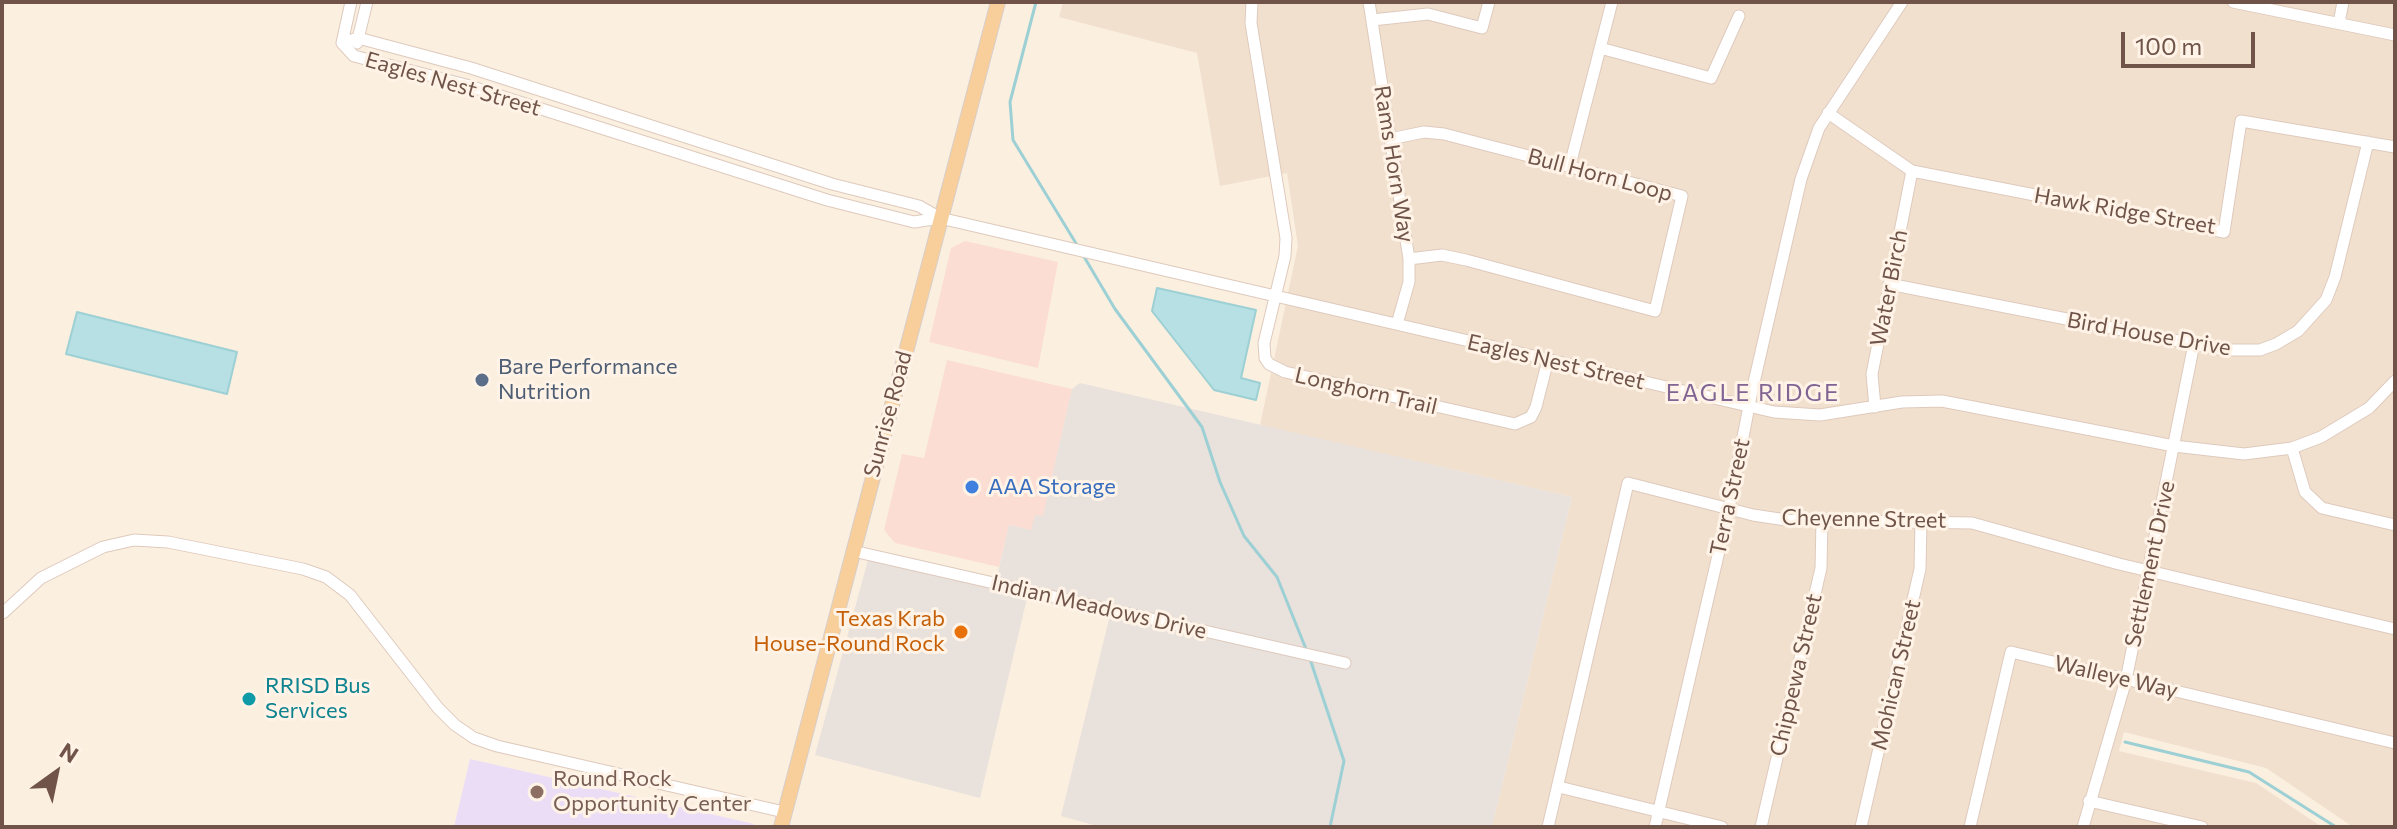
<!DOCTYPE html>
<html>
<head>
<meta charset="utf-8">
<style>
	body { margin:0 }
	#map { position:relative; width:2397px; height:829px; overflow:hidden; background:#fbefe0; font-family:Commissioner,sans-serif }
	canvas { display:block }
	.frame { position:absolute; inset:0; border:4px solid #705449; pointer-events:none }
	.north { position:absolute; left:16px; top:733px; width:80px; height:80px; -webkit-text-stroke:6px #fef3e6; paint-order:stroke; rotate:33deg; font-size:22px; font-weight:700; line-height:32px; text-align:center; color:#705449 }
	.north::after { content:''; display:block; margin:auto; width:28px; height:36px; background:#705449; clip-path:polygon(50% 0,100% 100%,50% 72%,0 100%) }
	.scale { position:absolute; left:2121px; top:32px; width:134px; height:36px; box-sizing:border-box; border:4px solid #705449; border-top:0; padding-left:10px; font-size:24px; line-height:28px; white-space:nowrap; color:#705449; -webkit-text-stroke:6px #fef3e6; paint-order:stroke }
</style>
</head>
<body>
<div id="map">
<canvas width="2397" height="829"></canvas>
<div class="frame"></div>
<div class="north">N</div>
<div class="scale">100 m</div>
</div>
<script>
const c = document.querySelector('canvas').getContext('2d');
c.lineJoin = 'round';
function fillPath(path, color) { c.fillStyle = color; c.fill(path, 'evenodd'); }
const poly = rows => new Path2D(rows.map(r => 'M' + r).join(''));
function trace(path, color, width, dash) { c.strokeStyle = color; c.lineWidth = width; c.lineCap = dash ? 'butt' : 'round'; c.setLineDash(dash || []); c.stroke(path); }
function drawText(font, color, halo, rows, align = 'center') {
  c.font = font + ' Commissioner,sans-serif'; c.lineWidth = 6; c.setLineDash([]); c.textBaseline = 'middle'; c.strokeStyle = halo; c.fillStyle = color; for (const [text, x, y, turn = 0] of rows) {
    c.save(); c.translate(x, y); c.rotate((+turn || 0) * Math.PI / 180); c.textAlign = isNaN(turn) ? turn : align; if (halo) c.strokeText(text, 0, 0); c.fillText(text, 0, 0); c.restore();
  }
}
const residential = poly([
	[1063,2,2395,2,2395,827,2353,827,2266,768,2124,732,2119,751,2256,783,2322,827,1492,827,1572,497,1260,425,1298,246,1287,173,1220,186,1197,53,1059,17]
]);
const commercial = poly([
	[965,241,1058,262,1038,368,929,342,951,248],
	[947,360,1072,389,1043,517,1031,530,1009,525,999,567,895,543,884,530,902,454,924,458]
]);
const industrial = poly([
	[1080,383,1572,497,1492,827,1101,827,1061,816,1109,619,1027,598,980,798,815,755,868,560,994,589,1009,525,1031,530,1035,515,1043,516,1072,389]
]);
const education = poly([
	[470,759,754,824,753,827,454,827]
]);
const water = poly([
	[1157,288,1256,310,1241,378,1260,383,1256,400,1214,390,1152,311,1157,288],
	[77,312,237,352,227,394,66,354,77,312]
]);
const stream = poly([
	[1036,2,1010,102,1013,140,1077,245],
	[1083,255,1115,309,1202,427,1220,482,1244,536,1277,577,1306,649],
	[1310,659,1344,761,1330,827],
	[2125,742,2249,772,2336,827]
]);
const minor = poly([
	[1252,2,1251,23,1286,238,1285,256,1264,343,1265,358,1269,364,1285,372,1515,424,1531,417,1536,407,1548,360],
	[1369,2,1409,259,1409,282,1397,324],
	[2233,2,2395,35],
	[1372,20,1428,14,1482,28,1489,2],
	[2339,23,2343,2],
	[342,43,358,38,471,68,832,184,919,206,940,218,1774,412,1820,415,1902,402,1942,401,2174,446,2244,454,2292,448,2321,437,2369,408,2395,381],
	[342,43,354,56,466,85,827,200,914,222,940,218],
	[342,43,351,2],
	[357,43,367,2],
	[1600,48,1711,78,1739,16],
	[1828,113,1912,171,2224,232,2241,121,2395,147],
	[1390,139,1424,132,1444,134,1682,196,1655,311,1466,260,1442,255,1409,259],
	[1570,165,1612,2],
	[1889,284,2224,350,2260,350,2276,344,2298,331,2326,300,2335,277,2368,142],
	[1875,407,1872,374,1912,171],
	[2292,448,2305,492,2322,508,2395,525],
	[853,551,1345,663],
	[3,613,41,578,103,547,134,540,168,542,303,569,326,577,350,595,438,708,455,725,474,738,497,746,784,812],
	[1559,787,1722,827],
	[2089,801,2202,827],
	[1548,827,1628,483,1753,515,1786,520,1972,523,2119,564,2395,629],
	[1655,827,1729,508,1752,391,1801,179,1819,128,1902,2],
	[1761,827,1821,568,1822,521],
	[1861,827,1920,569,1921,522],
	[1970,827,2011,652,2395,743],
	[2083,827,2126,680,2194,344]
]);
const major = poly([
	[781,827,998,2]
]);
const markers = [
	[482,380,8,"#5c6f8a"],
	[972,487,8,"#3f7fe0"],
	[961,632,8,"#e8710a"],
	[249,699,8,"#0f9aa8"],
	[537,792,8,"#8d6e63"]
];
const streetNames = [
	["Eagles Nest Street",453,84,16],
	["Rams Horn Way",1394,164,81],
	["Bull Horn Loop",1600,175,15],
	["Hawk Ridge Street",2125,211,10],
	["Water Birch",1889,288,-79],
	["Bird House Drive",2149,334,10],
	["Eagles Nest Street",1556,362,13],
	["Longhorn Trail",1366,391,13],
	["Sunrise Road",888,414,-75],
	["Terra Street",1730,497,-78],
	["Cheyenne Street",1864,519,1],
	["Settlement Drive",2150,564,-78],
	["Indian Meadows Drive",1099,607,13],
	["Chippewa Street",1796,675,-77],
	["Mohican Street",1896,675,-77],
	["Walleye Way",2116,677,13]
];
const serviceNames = [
	["Bare Performance",498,367],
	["Nutrition",498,392]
];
const shopNames = [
	["AAA Storage",988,487]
];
const foodNames = [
	["Texas Krab",945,619],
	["House-Round Rock",945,644]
];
const cultureNames = [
	["RRISD Bus",265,686],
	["Services",265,711]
];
const educationNames = [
	["Round Rock",553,779],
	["Opportunity Center",553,804]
];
const neighbourhoodNames = [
	["EAGLE RIDGE",1753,393]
];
fillPath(residential, '#f2e0cf');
fillPath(commercial, '#fbddd4');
fillPath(industrial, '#e9e1dc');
fillPath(education, '#ecddf7');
fillPath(water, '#b6e0e3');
trace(water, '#9dd0d4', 2);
trace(stream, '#9dd0d4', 3);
trace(minor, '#decabd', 13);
trace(major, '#d7cfcc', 16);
trace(minor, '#fff', 11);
trace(major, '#f8ce9a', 14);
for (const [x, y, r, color] of markers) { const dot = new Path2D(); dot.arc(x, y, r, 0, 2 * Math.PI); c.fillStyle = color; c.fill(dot); trace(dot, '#fef3e6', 3); }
drawText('22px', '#705449', '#fef3e6', streetNames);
drawText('22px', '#4e5e75', '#fef3e6', serviceNames, 'left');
drawText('22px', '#366cbe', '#fef3e6', shopNames, 'left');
drawText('22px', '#c56008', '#fef3e6', foodNames, 'right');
drawText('22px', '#0d838f', '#fef3e6', cultureNames, 'left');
drawText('22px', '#785e54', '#fef3e6', educationNames, 'left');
c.letterSpacing = '2px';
drawText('24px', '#806494', '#fef3e6', neighbourhoodNames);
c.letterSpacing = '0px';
</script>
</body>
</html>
